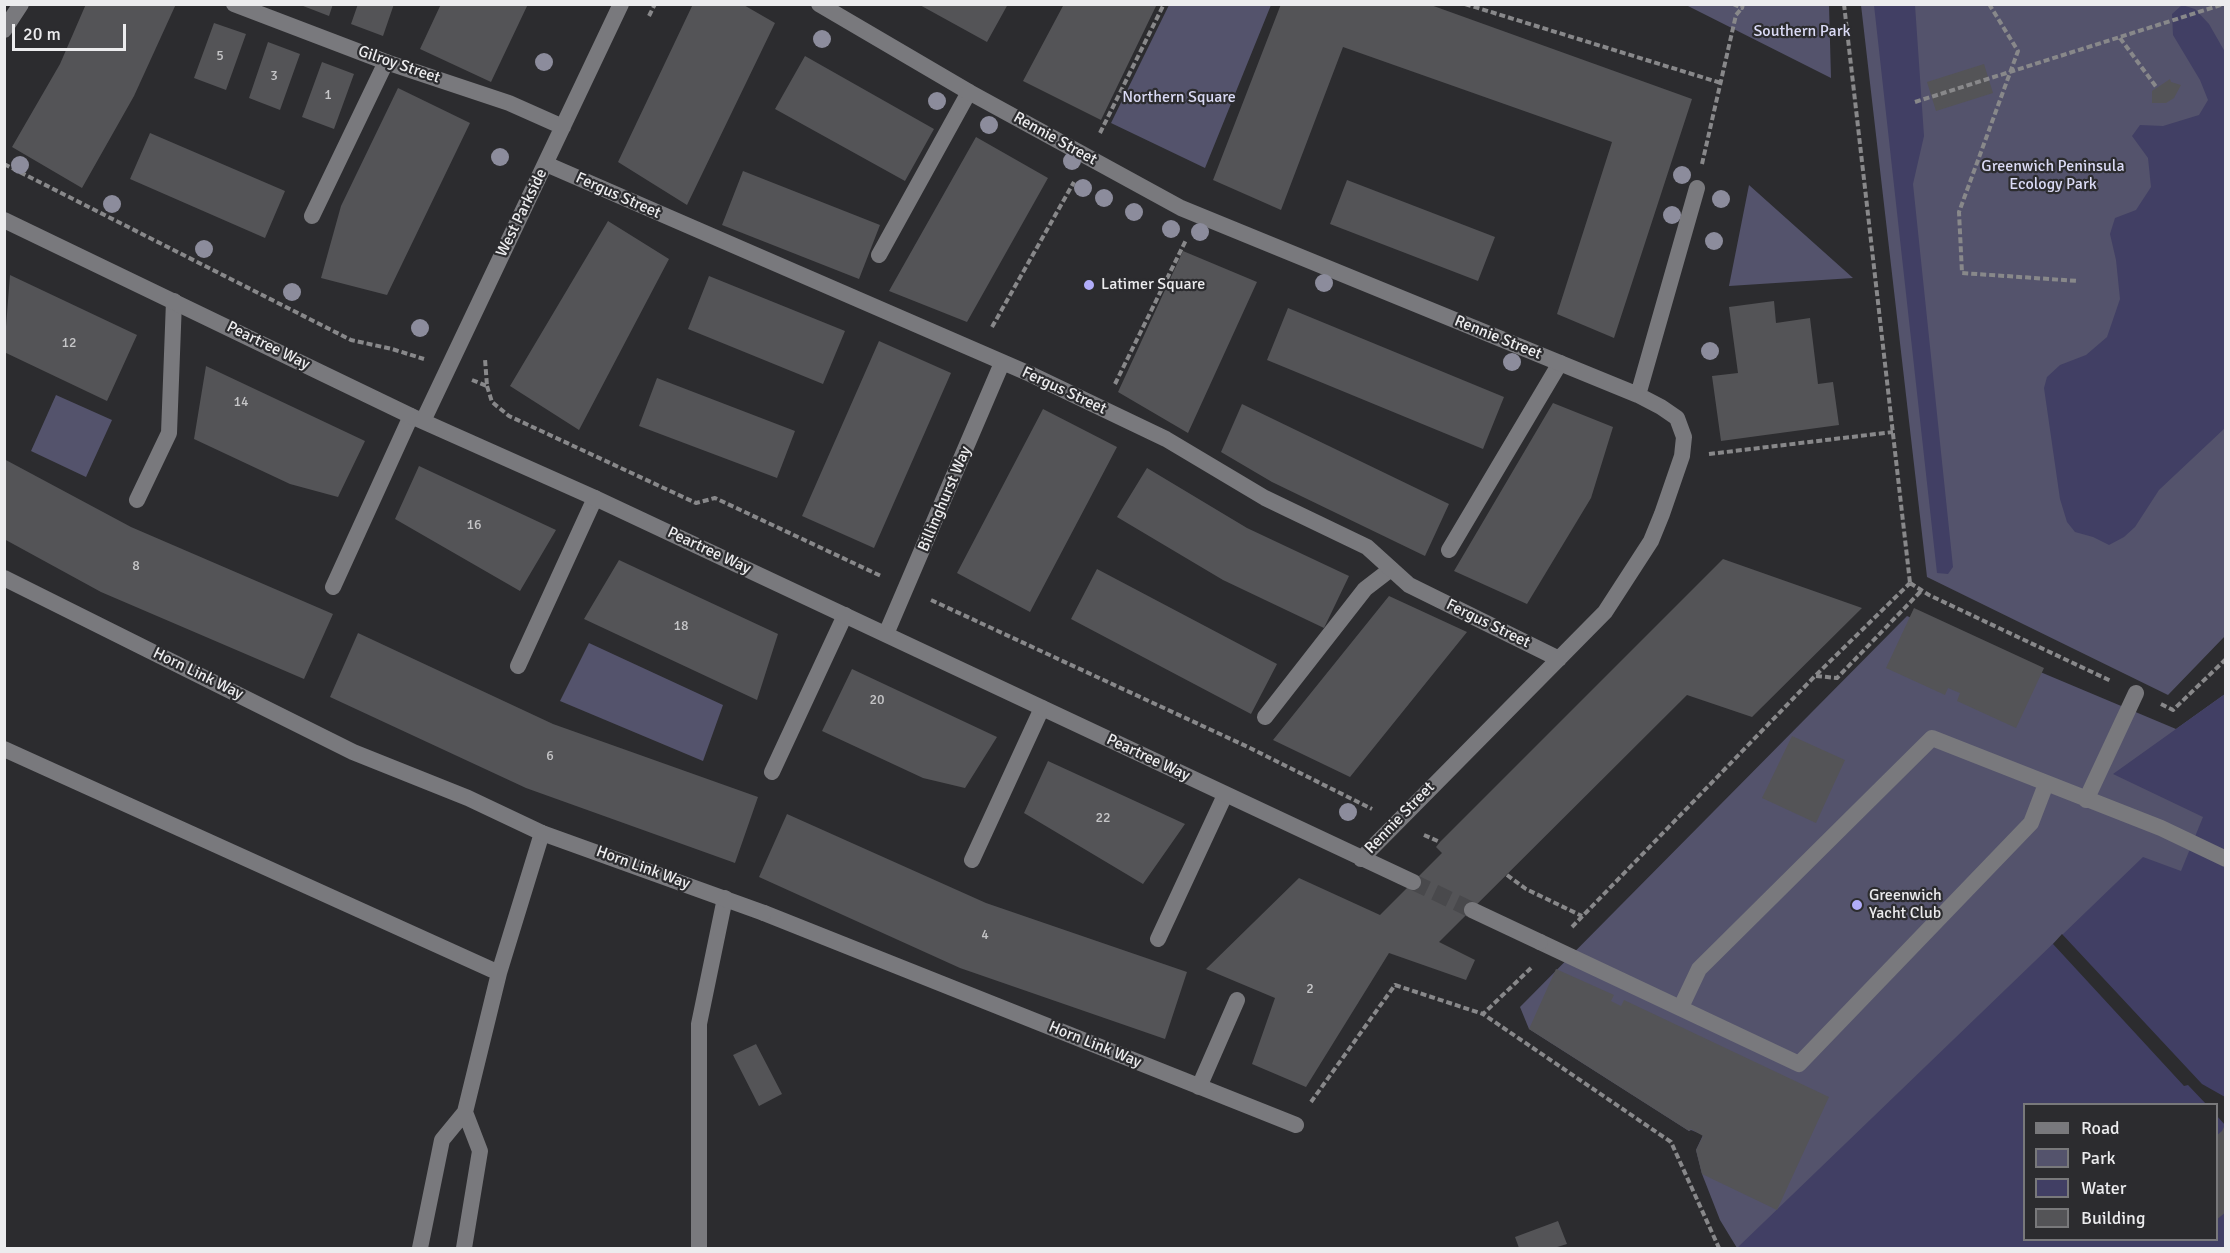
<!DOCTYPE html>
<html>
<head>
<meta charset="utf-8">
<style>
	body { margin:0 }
	#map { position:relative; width:2230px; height:1253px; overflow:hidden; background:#2c2c2f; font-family:Signika,sans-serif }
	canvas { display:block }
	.frame { position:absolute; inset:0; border:6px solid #ececee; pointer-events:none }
	.legend { position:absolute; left:2023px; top:1103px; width:195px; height:138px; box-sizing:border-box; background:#2c2c2f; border:2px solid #79797b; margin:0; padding:8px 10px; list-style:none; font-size:18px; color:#ececee }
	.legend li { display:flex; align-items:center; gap:12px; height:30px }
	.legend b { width:30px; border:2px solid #79797b }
	.scale { position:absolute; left:12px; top:24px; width:114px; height:27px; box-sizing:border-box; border:3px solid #ececee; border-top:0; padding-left:8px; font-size:18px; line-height:21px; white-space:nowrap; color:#ececee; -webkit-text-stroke:4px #2c2c2f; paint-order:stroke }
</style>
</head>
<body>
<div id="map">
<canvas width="2230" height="1253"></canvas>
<div class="frame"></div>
<ul class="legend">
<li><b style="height:8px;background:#79797d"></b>Road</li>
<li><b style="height:16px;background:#54536c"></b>Park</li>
<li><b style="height:16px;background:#413f64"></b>Water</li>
<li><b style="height:16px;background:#545457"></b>Building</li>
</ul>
<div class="scale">20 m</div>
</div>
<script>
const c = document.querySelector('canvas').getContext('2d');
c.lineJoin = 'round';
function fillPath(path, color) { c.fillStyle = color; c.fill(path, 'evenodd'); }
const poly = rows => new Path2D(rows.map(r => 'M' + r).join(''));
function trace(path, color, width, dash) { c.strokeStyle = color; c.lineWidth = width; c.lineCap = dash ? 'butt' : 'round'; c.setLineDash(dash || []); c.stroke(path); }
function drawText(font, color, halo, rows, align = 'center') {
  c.font = font + ' Signika,sans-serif'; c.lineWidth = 4.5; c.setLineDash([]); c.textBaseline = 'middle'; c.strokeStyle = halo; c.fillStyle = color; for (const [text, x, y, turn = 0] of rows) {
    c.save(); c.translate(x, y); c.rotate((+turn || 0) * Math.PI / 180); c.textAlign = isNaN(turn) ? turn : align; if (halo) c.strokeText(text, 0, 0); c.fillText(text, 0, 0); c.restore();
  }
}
const green = poly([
	[1169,5,1271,5,1205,168,1111,123],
	[1681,5,1829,5,1831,78,1688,6],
	[1861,5,2225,5,2225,636,2168,695,1927,577],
	[1749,185,1853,278,1729,286],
	[56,395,112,420,86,477,31,451],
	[1907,616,2176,729,2225,694,2225,1248,1737,1248,1720,1220,1702,1174,1696,1150,1703,1135,1691,1130,1689,1131,1529,1029,1520,1007],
	[2024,1104,2216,1104,2216,1240,2024,1240],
	[589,643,723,705,703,761,560,701]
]);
const water = poly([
	[1874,5,1915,5,1924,136,1913,184,1953,567,1948,574,1937,573],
	[2182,5,2195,9,2209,24,2225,52,2225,428,2159,490,2135,527,2124,537,2109,545,2093,537,2075,532,2067,522,2060,499,2044,388,2047,377,2060,365,2086,355,2107,337,2120,299,2116,260,2110,234,2115,218,2136,210,2151,187,2148,158,2132,136,2140,125,2163,126,2199,115,2208,100,2200,80,2173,35,2172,14],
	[2225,694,2225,1248,1737,1248,2143,857,2181,871,2203,817,2113,774],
	[2024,1104,2216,1104,2216,1240,2024,1240]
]);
const pier = poly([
	[2062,934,2202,1084,2225,1097,2225,1125,2217,1116,2216,1104,2206,1104,2188,1085,2184,1086,2053,944]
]);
const building = poly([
	[86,4,176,4,134,96,82,188,12,147,60,64],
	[298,4,333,4,329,16],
	[358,4,394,4,383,36,351,24],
	[441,4,528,4,491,82,420,49],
	[693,4,742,4,775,23,687,205,618,162],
	[918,4,1008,4,987,42],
	[1064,4,1157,4,1101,120,1023,81],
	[1281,4,1428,4,1692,99,1614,338,1557,314,1612,142,1343,47,1281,210,1213,180],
	[214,23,246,34,226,90,194,78],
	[268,42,300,54,280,110,249,98],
	[805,56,934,129,905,181,775,109],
	[322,62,354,74,334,129,302,117],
	[1984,64,1993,93,1936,111,1927,82],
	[2170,79,2171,82,2181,85,2174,98,2166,103,2152,103,2152,91],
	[398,88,470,123,387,295,321,278,341,206],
	[150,133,285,191,265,238,130,179],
	[976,137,1048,178,967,322,889,291],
	[743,171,880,225,859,279,722,225],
	[1347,180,1495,237,1478,281,1330,224],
	[608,221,669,259,579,430,510,386],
	[1183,251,1257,282,1188,433,1118,392],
	[10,275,137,335,107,401,4,352],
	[709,276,845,331,823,384,688,329],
	[1774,301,1776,323,1810,318,1818,384,1833,382,1839,425,1721,441,1712,376,1738,373,1729,307],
	[1288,308,1504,397,1483,449,1267,360],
	[879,341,951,373,874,548,802,516],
	[206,366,365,441,338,497,290,484,194,439],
	[657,378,795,431,777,478,639,426],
	[1553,403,1613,427,1591,498,1527,604,1454,571],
	[1242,404,1449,504,1425,556,1272,482,1221,452],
	[1043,409,1117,447,1030,612,957,573],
	[4,459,131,527,333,614,304,679,101,592,4,539],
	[419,466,556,530,520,591,395,519],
	[1147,468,1247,528,1349,576,1324,628,1223,580,1117,517],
	[1723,559,1862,608,1752,717,1687,695,1439,942,1475,960,1466,980,1389,953,1306,1087,1252,1064,1275,998,1206,969,1299,878,1380,915,1442,853,1436,847,1440,842],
	[619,560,778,634,757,700,584,619],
	[1097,569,1277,664,1251,714,1071,619],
	[1389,596,1467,632,1350,777,1273,740],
	[1914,608,2044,668,2016,728,1957,701,1960,693,1948,688,1945,695,1886,668],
	[358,633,553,724,758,797,735,863,526,788,330,697],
	[852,669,997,737,965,788,923,778,822,731],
	[1792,736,1845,760,1816,823,1762,798],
	[1048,761,1185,824,1143,884,1024,813],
	[787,814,986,903,1187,972,1165,1039,960,968,759,877],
	[1556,969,1614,995,1611,1001,1621,1006,1624,1000,1829,1097,1777,1210,1702,1174,1696,1150,1703,1136,1691,1129,1689,1131,1529,1029],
	[756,1044,782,1094,759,1106,733,1055],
	[2226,1123,2226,1212,2216,1220,2216,1136,2222,1131],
	[1558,1221,1567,1244,1554,1248,1519,1248,1515,1237]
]);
const minorTunnel = poly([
	[1413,882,1472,910]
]);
const path = poly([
	[1465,4,1721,83],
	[1733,4,1742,8,1743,4],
	[1844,4,1910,583],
	[1989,4,2018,51,1959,212,1962,273,2078,281],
	[649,16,655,4],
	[2120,38,2157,88],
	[1915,102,2224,4],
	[1100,133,1164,4],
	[4,164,351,340,392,349,424,359],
	[1702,164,1736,15,1742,8],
	[992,327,1074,182],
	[472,380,487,386,485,359],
	[1115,384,1186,240],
	[487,386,492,402,509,416,696,503,715,498,881,576],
	[1709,454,1893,432],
	[1910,583,1929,595,2111,681],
	[931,600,1248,747,1372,809],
	[1816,676,1837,678,1922,590],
	[2161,704,2173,710,2226,659],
	[1424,835,1440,842],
	[1507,875,1526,889,1582,916],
	[1572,927,1815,676,1910,583],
	[1531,968,1483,1014,1671,1142,1719,1248],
	[1311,1102,1395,985,1483,1014]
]);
const service = poly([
	[312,216,386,62],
	[879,255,969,92],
	[137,500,169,433,174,301],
	[1449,550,1560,363],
	[333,587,411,416],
	[518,666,595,498],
	[1265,717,1365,589,1391,569],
	[4,749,499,973,465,1112,480,1151,464,1248],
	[772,772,845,615],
	[2086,800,2136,693],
	[972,860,1042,708],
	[764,913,1296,1125],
	[1158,939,1225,795],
	[1540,942,1799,1064,2031,823,2046,784],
	[499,973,542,833],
	[1681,1007,1699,969,1932,738,2161,828,2226,859],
	[1199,1087,1237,1000],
	[420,1248,442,1140,465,1112],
	[699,1248,699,1024,725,898]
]);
const minor = poly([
	[234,4,386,62,509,103,563,127],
	[819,4,969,92,1181,208,1638,395,1661,407,1677,418,1684,437,1682,456,1662,514,1651,541,1605,612,1361,859],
	[4,30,21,4],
	[546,164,1030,374,1166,439,1265,498,1367,547,1409,585,1559,659],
	[4,220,411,416,595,498,1413,882],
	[1638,395,1697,188],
	[423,421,621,4],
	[4,578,353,752,468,798,542,833,764,913],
	[886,634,1002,363],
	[1472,910,1540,942]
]);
const trees = [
	[822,39],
	[544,62],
	[937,101],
	[989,125],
	[500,157],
	[1072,161],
	[20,165],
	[1682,175],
	[1083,188],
	[1104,198],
	[1721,199],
	[112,204],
	[1134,212],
	[1672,215],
	[1171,229],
	[1200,232],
	[1714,241],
	[204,249],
	[1324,283],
	[292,292],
	[420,328],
	[1710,351],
	[1512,362],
	[1348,812]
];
const markers = [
	[1089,285,6,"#b1adfa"],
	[1857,905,6,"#b1adfa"]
];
const numberNames = [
	["5",220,56],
	["3",274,76],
	["1",328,95],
	["12",69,343],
	["14",241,402],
	["16",474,525],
	["8",136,566],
	["18",681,626],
	["20",877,700],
	["6",550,756],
	["22",1103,818],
	["4",985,935],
	["2",1310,989]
];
const parkNames = [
	["Southern Park",1802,32],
	["Northern Square",1179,98],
	["Greenwich Peninsula",2053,167],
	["Ecology Park",2053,185]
];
const streetNames = [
	["Gilroy Street",399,65,19],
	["Rennie Street",1055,139,29],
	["Fergus Street",618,196,24],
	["West Parkside",522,213,-64],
	["Rennie Street",1498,338,22],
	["Peartree Way",268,346,26],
	["Fergus Street",1064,391,25],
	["Billinghurst Way",945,499,-67],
	["Peartree Way",709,551,25],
	["Fergus Street",1488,624,26],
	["Horn Link Way",198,674,26],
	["Peartree Way",1148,758,25],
	["Rennie Street",1400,818,-46],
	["Horn Link Way",643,868,20],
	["Horn Link Way",1095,1045,22]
];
const poiNames = [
	["Latimer Square",1101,285],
	["Greenwich",1869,896],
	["Yacht Club",1869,914]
];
fillPath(green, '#54536c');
fillPath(water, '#413f64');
fillPath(pier, '#2c2c2f');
fillPath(building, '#545457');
trace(minorTunnel, '#49494c', 16, [16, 8]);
trace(path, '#88888a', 4, [6, 3]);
trace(service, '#79797d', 16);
trace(minor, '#79797d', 16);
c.fillStyle = '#8c8c9c';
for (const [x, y] of trees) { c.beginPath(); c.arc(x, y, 9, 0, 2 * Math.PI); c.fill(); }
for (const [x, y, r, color] of markers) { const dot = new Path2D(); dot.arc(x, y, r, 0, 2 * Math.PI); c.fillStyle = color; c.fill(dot); trace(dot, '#2c2c2f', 2); }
drawText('14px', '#c6c6c8', null, numberNames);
drawText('16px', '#dbdbf6', '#2c2c2f', parkNames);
drawText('16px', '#ececee', '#2c2c2f', streetNames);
drawText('16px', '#ececee', '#2c2c2f', poiNames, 'left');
</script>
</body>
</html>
